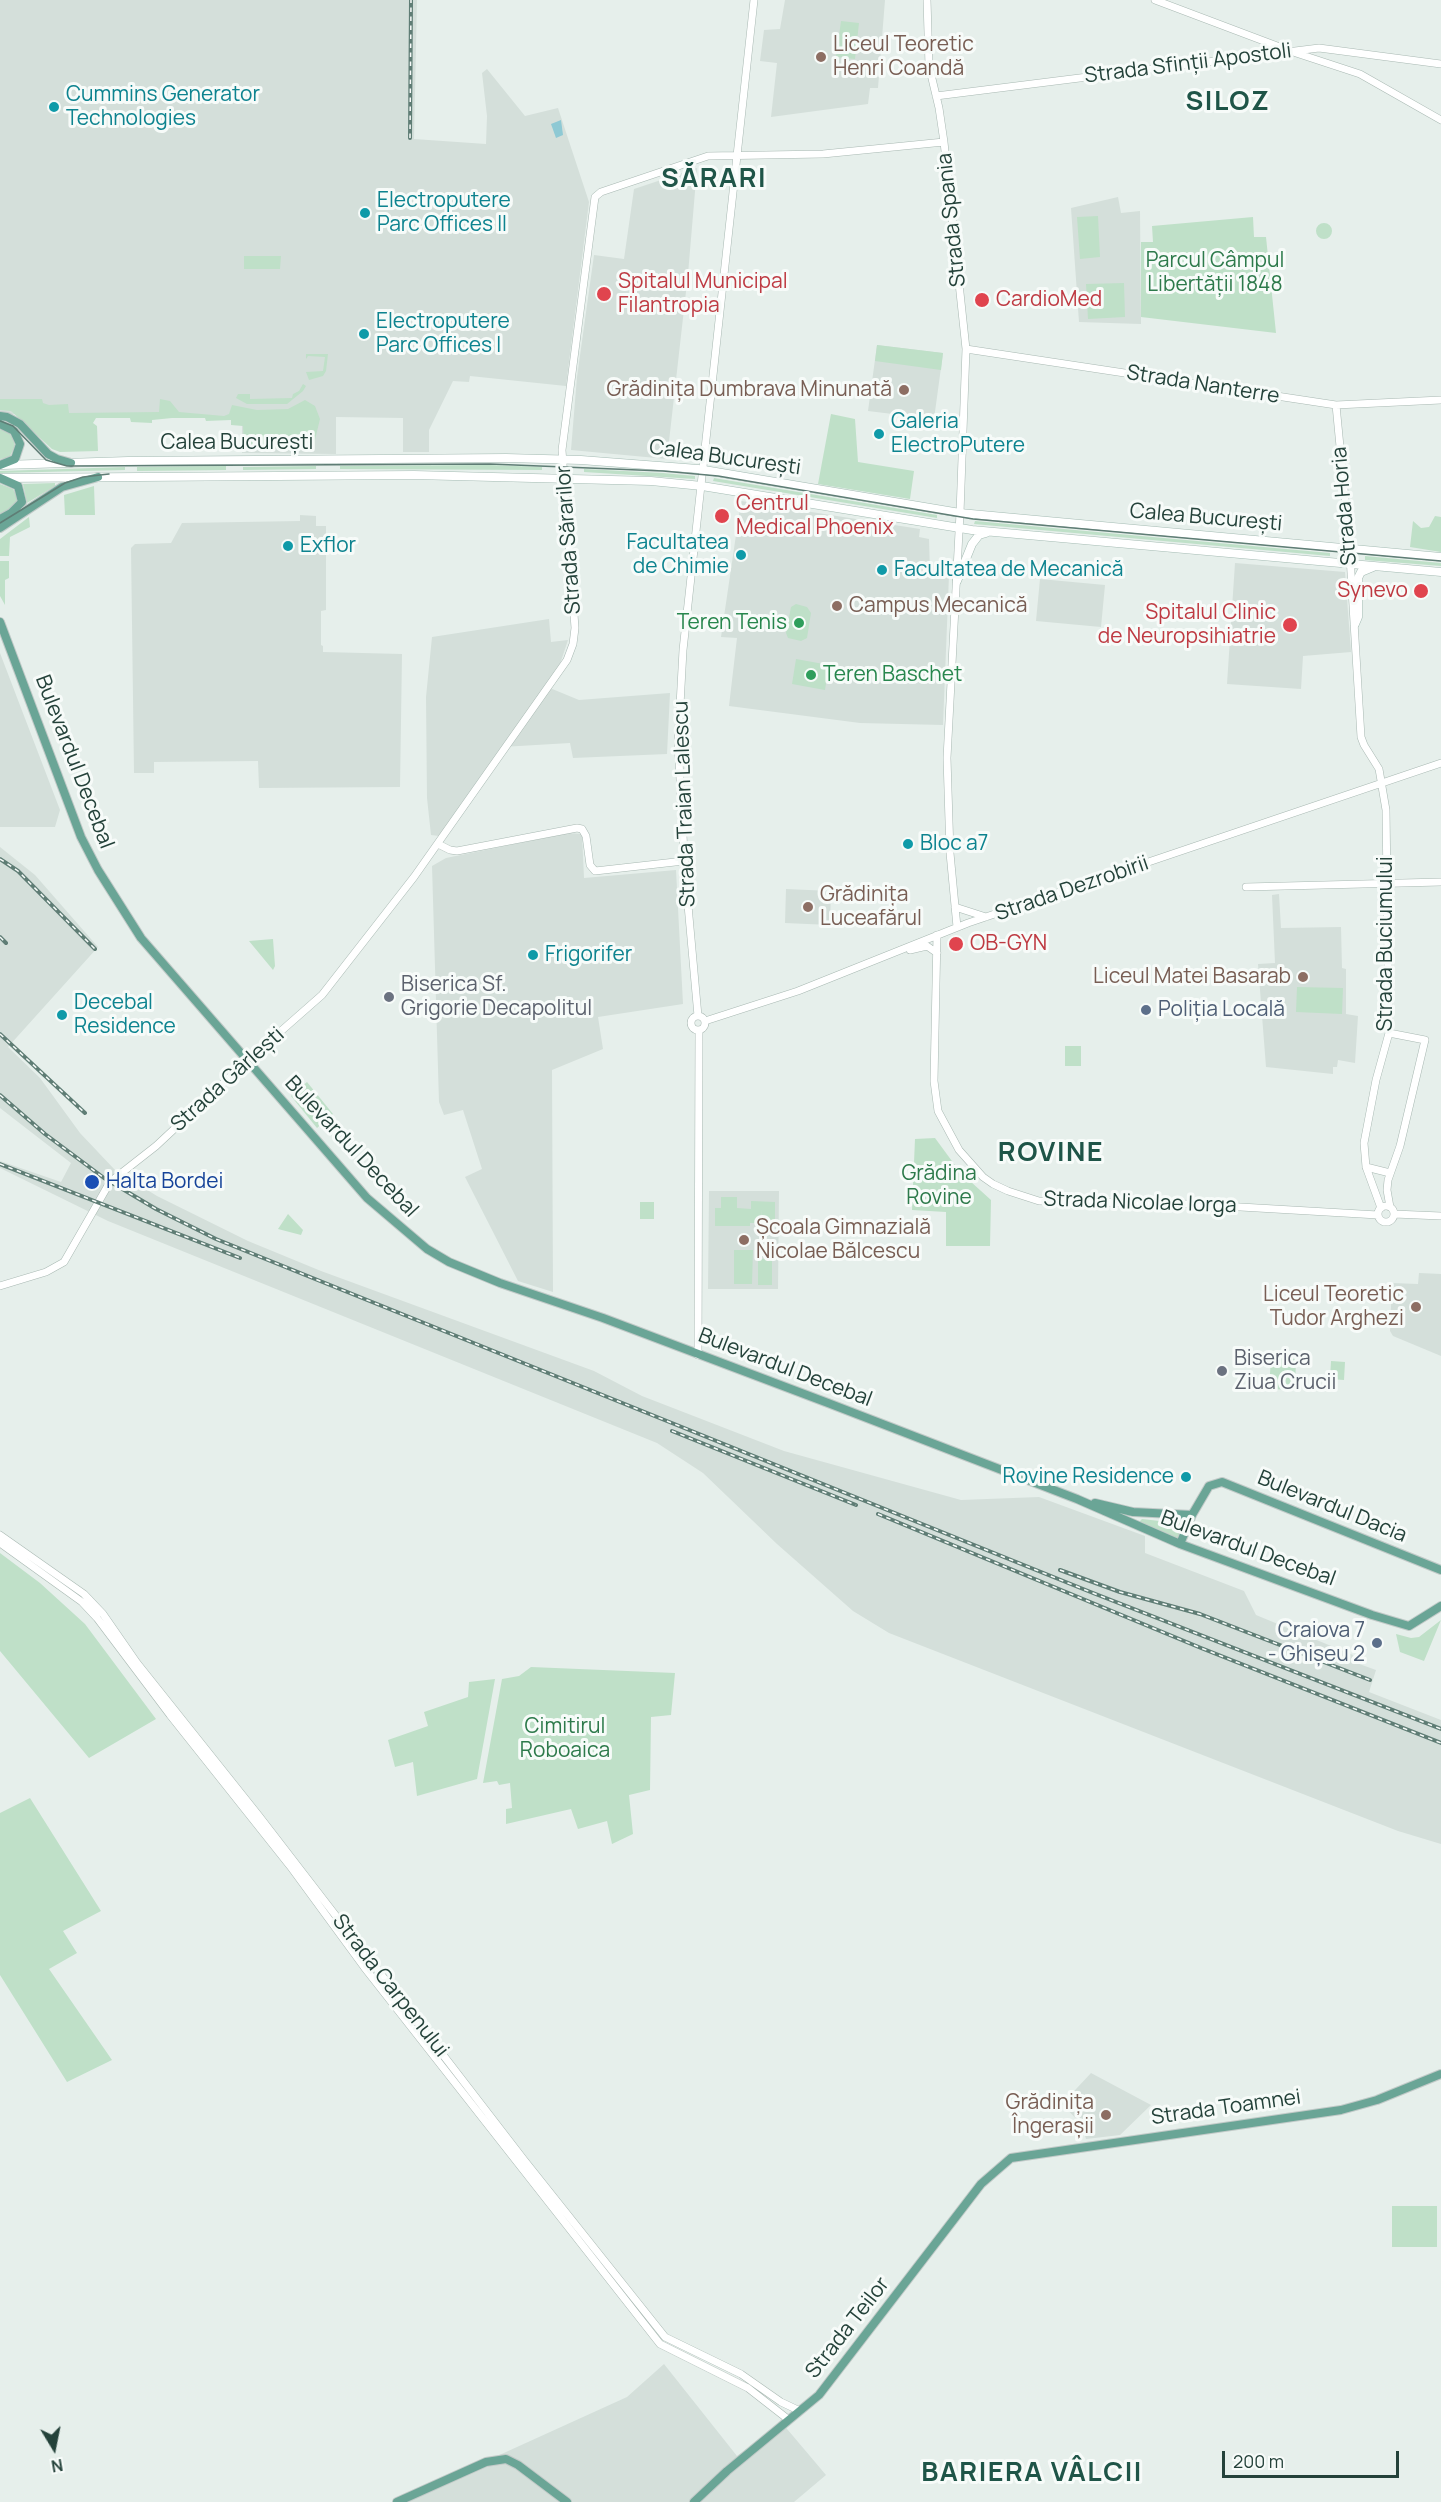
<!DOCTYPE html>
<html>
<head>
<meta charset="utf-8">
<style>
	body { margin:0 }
	#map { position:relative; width:1441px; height:2502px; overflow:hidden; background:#e6efeb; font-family:Manrope,sans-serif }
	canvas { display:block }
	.north { position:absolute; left:24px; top:2418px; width:60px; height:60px; -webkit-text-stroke:4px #f7fbf9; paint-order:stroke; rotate:170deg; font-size:16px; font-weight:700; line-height:24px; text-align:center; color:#24423a }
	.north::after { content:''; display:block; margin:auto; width:21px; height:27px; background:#24423a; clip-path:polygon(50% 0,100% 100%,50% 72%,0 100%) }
	.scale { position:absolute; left:1222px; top:2451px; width:177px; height:27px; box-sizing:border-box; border:3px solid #24423a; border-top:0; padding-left:8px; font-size:18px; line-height:21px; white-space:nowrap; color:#24423a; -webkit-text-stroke:4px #f7fbf9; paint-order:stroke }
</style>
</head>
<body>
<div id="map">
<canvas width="1441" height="2502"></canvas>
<div class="north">N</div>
<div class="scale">200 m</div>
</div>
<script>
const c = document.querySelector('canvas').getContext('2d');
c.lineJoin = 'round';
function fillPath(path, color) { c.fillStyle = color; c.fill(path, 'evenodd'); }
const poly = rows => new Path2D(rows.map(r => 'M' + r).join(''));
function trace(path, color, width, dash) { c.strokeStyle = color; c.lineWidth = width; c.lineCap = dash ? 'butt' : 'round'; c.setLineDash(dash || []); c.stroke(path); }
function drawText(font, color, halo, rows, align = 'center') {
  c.font = font + ' Manrope,sans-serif'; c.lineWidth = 6; c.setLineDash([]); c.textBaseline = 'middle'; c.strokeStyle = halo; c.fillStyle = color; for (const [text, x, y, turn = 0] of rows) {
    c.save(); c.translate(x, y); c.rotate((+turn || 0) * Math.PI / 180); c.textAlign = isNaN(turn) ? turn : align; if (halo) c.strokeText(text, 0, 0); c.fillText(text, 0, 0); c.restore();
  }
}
const built = poly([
	[0,0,417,0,414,139,486,144,487,116,482,73,487,69,525,116,558,108,589,202,566,386,470,376,469,382,453,381,429,430,429,452,403,452,403,418,336,417,336,454,242,453,242,417,0,414],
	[785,0,885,0,878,88,870,88,868,104,771,117,777,63,760,61,764,30,780,29],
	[697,168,688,274,667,459,571,450,577,377,594,255,624,259,634,189],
	[1118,197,1121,213,1140,211,1141,324,1079,322,1071,208],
	[877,345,943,353,934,419,868,411],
	[741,501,920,529,919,537,929,539,930,572,949,575,943,725,860,723,729,706,737,638,721,637],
	[300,515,316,516,316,526,326,526,326,610,321,611,321,645,323,646,323,652,402,654,400,787,259,788,258,761,154,762,154,773,134,773,131,548,135,544,171,543,182,523,300,521],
	[1235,563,1345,572,1351,652,1303,656,1301,689,1227,684],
	[1040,579,1105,585,1101,627,1036,621],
	[549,619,551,642,568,640,560,664,545,686,579,700,670,693,667,754,573,758,570,743,502,747,439,836,431,835,427,798,426,697,432,637],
	[0,653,60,810,55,827,0,827],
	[569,833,582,834,584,878,676,870,683,1004,598,1017,603,1049,552,1070,553,1292,518,1281,465,1177,482,1169,463,1110,444,1115,439,1102,432,866,446,858],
	[0,847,35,875,98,947,8,1047,40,1078,80,1133,115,1170,157,1196,248,1241,321,1271,594,1371,642,1396,784,1451,961,1500,1039,1497,1145,1536,1145,1553,1244,1591,1256,1615,1353,1655,1351,1661,1376,1670,1369,1692,1441,1720,1441,1844,1398,1831,889,1633,853,1611,777,1544,703,1473,657,1443,108,1221,0,1168,0,1161,61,1182,71,1163,0,1108],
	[786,889,831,891,830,925,785,923],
	[1279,894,1281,928,1341,927,1342,968,1346,969,1346,1014,1358,1016,1355,1063,1338,1060,1337,1067,1333,1067,1333,1074,1266,1067,1258,964,1275,963,1272,895],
	[709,1191,779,1191,778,1289,708,1289],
	[1419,1273,1441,1274,1441,1356,1393,1336,1390,1331,1392,1283,1418,1284],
	[1091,2073,1151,2105,1120,2135,1086,2139,1082,2125,1062,2104],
	[664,2364,737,2456,782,2423,826,2475,794,2502,396,2502,627,2397]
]);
const green = poly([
	[841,21,859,23,855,59,836,57],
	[1098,216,1100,257,1080,259,1077,217],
	[1253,217,1254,237,1266,237,1276,333,1141,317,1141,242,1153,242,1152,226],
	'1316 231a8 8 0 1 1 16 0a8 8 0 1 1-16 0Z',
	[244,256,281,256,280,269,244,269],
	[1124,283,1125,317,1088,319,1086,284],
	[877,345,943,353,941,370,875,361],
	[306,354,328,354,326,371,323,376,309,380,306,372,323,371,325,357,308,356,306,359],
	[303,384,306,386,303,391,287,404,247,404,236,398,238,394,250,394,250,399,292,398,293,394,299,391],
	[0,399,42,399,43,403,49,405,68,404,69,413,159,412,160,399,170,401,179,412,224,416,229,414,232,405,257,410,288,409,305,400,315,406,320,419,313,448,244,449,243,426,231,425,231,420,206,421,205,418,172,418,152,420,152,423,131,422,130,418,96,418,93,423,97,426,98,451,60,452,52,449,11,411,0,410],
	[831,414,855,419,858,462,914,471,910,499,818,484],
	[0,429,8,432,13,438,15,446,9,458,0,459],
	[489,465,542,467,542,470,340,469,340,466],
	[226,466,226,470,137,471,137,467],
	[316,466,316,469,243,470,243,467],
	[125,467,125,470,0,473,0,471],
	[584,469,663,473,695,476,695,479,584,472],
	[714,478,937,515,937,518,713,481],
	[55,483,55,486,27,503,23,484],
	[0,484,13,489,18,498,17,504,0,516],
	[94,486,95,515,65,515,64,495],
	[1435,516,1441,517,1441,552,1410,547,1413,521,1421,528,1429,527],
	[29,517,30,527,10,537,9,556,0,556,0,539],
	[975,521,1330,553,1330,556,974,524],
	[1365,556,1441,563,1441,566,1365,560],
	[0,561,9,561,9,578,5,580,5,605,0,596],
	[796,604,807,607,811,613,807,638,801,641,788,638,786,633,791,607],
	[796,659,829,665,825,690,792,684],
	[273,939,275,966,273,970,249,941],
	[1297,987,1343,988,1342,1014,1296,1012],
	[1065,1046,1081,1046,1081,1066,1065,1066],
	[307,1082,333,1114,317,1128,291,1096],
	[935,1138,960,1172,991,1200,990,1246,946,1246,946,1212,912,1210,915,1139],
	[721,1197,737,1197,737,1208,751,1209,751,1201,775,1202,775,1227,762,1227,761,1209,761,1223,750,1223,750,1226,715,1226,715,1208,721,1208],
	[640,1202,654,1202,654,1219,640,1219],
	[288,1214,303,1230,301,1235,278,1229],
	[734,1250,753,1250,752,1284,734,1284],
	[758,1259,772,1259,772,1285,758,1285],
	[1271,1358,1296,1359,1295,1390,1269,1389],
	[1331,1361,1345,1362,1344,1380,1330,1379],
	[1142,1519,1186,1524,1179,1539,1139,1522],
	[0,1553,40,1583,85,1624,156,1719,89,1758,0,1651],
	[1441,1620,1424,1661,1400,1652,1396,1634,1411,1638,1419,1637],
	[531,1667,675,1673,671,1715,651,1717,650,1790,629,1795,633,1834,612,1844,607,1821,578,1829,571,1809,506,1824,506,1809,512,1808,510,1783,499,1785,497,1781,483,1783,502,1679,519,1676],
	[495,1679,477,1779,417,1796,413,1762,395,1767,388,1740,428,1726,424,1712,468,1697,469,1682],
	[30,1798,101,1911,63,1931,77,1953,49,1969,112,2060,67,2082,0,1975,0,1813],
	[1392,2206,1437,2206,1437,2247,1392,2247]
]);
const water = poly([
	[561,120,563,135,556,138,551,124]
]);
const tertiary = poly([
	[927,0,929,66,939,108,944,142,966,349,960,513,947,758,950,853,957,927],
	[1155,0,1293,52,1360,74,1441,120],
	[936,96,1319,48,1441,64],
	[966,349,1336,405,1441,400],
	[1336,405,1349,540,1361,737,1364,745,1379,769,1386,810,1389,1033,1376,1080,1364,1143,1366,1167,1381,1208],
	[438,844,450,850,457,851,577,828,582,829,586,836,590,865,595,871,684,861],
	[1246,887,1441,882],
	[955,907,986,917],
	[937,935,934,1081,938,1111,959,1150,983,1177,993,1184,1008,1191,1039,1201,1189,1204,1378,1215],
	[910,950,927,946,937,953],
	'691 1023a7 7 0 1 1 14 0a7 7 0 1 1-14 0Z',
	[698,1016,685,872,678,742,683,650,754,0],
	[705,1021,798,991,968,923,1441,763],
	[1389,1033,1425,1040,1400,1146,1388,1180,1387,1190,1390,1207],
	[1366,1167,1390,1173],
	'1378 1214a8 8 0 1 1 16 0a8 8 0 1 1-16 0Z',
	[1394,1214,1441,1216],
	[0,1286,46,1272,64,1262,110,1182,156,1146,247,1061,322,995,414,877,567,660,573,644,575,628,562,450,595,197,601,192,708,156,823,154,944,142],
	[698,1355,699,1030],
	[0,1535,84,1594,103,1614,137,1663,259,1816,524,2160,665,2337,741,2374,781,2402,800,2411],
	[0,1543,82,1602,97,1618,170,1715,290,1866,364,1967,660,2344,748,2388,789,2420]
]);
const secondary = poly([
	[3,465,128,461,506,458,581,460,698,469,960,513,1441,557],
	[2,478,414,475,651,481,702,486,972,530,1441,572],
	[957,581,972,544,979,535,986,533],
	[1355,624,1358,617,1358,578,1361,572,1373,567]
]);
const primary = poly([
	[0,416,7,417,20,424,48,454,57,459,71,463],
	[0,424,14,431,20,444,15,459,0,465],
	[0,478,18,486,22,502,11,513,0,519],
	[0,528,62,487,98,477],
	[0,622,81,837,98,870,141,938,367,1198,427,1249,449,1262,500,1283,603,1318,828,1403,1077,1499,1180,1544,1372,1615,1409,1626,1441,1606],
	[1095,1503,1133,1512,1192,1515],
	[1180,1544,1192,1515,1209,1486,1222,1482,1441,1570],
	[397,2502,486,2462,506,2459,518,2465,567,2502],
	[694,2502,727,2471,819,2395,981,2184,1011,2158,1341,2110,1377,2100,1441,2074]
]);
const tram = poly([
	[0,421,13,426,46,460,67,466,490,464,663,471,718,476,973,519,1441,561],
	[0,523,65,483,83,477,109,474]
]);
const rail = poly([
	[410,138,411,0],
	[0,859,18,871,95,949],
	[0,937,6,943],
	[0,1034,85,1113],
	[0,1095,45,1134,104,1178,156,1209,216,1239,1093,1593,1441,1729],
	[0,1164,240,1258],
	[672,1431,856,1505],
	[878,1514,1201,1648,1441,1743],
	[1060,1570,1120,1592,1200,1614,1370,1680]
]);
const markers = [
	[821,57,6,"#8d6e63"],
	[54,107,6,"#0f9aa8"],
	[365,213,6,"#0f9aa8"],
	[604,294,8,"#e0444e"],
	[982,300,8,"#e0444e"],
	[364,334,6,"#0f9aa8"],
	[904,390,6,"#8d6e63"],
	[879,434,6,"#0f9aa8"],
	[722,516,8,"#e0444e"],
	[288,546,6,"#0f9aa8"],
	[741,555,6,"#0f9aa8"],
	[882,570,6,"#0f9aa8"],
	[1421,591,8,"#e0444e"],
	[837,606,6,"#8d6e63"],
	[799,623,6,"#2e9e5b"],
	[1290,625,8,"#e0444e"],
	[811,675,6,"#2e9e5b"],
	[908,844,6,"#0f9aa8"],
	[808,907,6,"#8d6e63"],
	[956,944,8,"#e0444e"],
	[533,955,6,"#0f9aa8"],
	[1303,977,6,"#8d6e63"],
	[389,997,6,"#6b7280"],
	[1146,1010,6,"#5c6f8a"],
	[62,1015,6,"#0f9aa8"],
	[92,1182,8,"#1a4fb4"],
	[744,1240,6,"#8d6e63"],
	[1416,1307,6,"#8d6e63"],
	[1222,1371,6,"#6b7280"],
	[1186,1477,6,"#0f9aa8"],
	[1377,1643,6,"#5c6f8a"],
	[1106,2115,6,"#8d6e63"]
];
const educationNames = [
	["Liceul Teoretic",833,45],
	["Henri Coandă",833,69],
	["Grădinița Dumbrava Minunată",892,390,"right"],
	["Campus Mecanică",849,606],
	["Grădinița",820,895],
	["Luceafărul",820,919],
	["Liceul Matei Basarab",1291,977,"right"],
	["Școala Gimnazială",756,1228],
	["Nicolae Bălcescu",756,1252],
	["Liceul Teoretic",1404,1295,"right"],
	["Tudor Arghezi",1404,1319,"right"],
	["Grădinița",1094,2103,"right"],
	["Îngerașii",1094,2127,"right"]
];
const streetNames = [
	["Strada Sfinții Apostoli",1188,64,-7],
	["Strada Spania",952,220,-96],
	["Strada Nanterre",1203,385,9],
	["Calea București",237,443],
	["Calea București",725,458,8],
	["Strada Horia",1345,506,-95],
	["Calea București",1206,518,5],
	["Strada Sărarilor",569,540,-94],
	["Bulevardul Decebal",74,762,69],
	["Strada Traian Lalescu",685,804,-92],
	["Strada Dezrobirii",1072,889,-19],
	["Strada Buciumului",1386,944,-90],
	["Strada Gârlești",228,1080,-42],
	["Bulevardul Decebal",351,1147,47],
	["Strada Nicolae Iorga",1140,1203,2],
	["Bulevardul Decebal",785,1368,21],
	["Bulevardul Dacia",1332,1507,22],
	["Bulevardul Decebal",1248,1549,20],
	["Strada Carpenului",390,1986,52],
	["Strada Toamnei",1226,2108,-8],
	["Strada Teilor",848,2328,-52]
];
const cultureNames = [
	["Cummins Generator",66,95],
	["Technologies",66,119],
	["Electroputere",377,201],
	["Parc Offices II",377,225],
	["Electroputere",376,322],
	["Parc Offices I",376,346],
	["Galeria",891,422],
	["ElectroPutere",891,446],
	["Facultatea",729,543,"right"],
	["de Chimie",729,567,"right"],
	["Exflor",300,546],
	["Facultatea de Mecanică",894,570],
	["Bloc a7",920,844],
	["Frigorifer",545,955],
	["Decebal",74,1003],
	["Residence",74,1027],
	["Rovine Residence",1174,1477,"right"]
];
const parkNames = [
	["Parcul Câmpul",1215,261],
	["Libertății 1848",1215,285],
	["Grădina",939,1174],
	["Rovine",939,1198],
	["Cimitirul",565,1727],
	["Roboaica",565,1751]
];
const healthNames = [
	["Spitalul Municipal",618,282],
	["Filantropia",618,306],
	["CardioMed",996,300],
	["Centrul",736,504],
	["Medical Phoenix",736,528],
	["Synevo",1408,591,"right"],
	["Spitalul Clinic",1276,613,"right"],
	["de Neuropsihiatrie",1276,637,"right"],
	["OB-GYN",970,944]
];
const leisureNames = [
	["Teren Tenis",787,623],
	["Teren Baschet",823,675,"left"]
];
const worshipNames = [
	["Biserica Sf.",401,985],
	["Grigorie Decapolitul",401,1009],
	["Biserica",1234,1359],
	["Ziua Crucii",1234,1383]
];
const serviceNames = [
	["Poliția Locală",1158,1010],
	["Craiova 7",1365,1631,"right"],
	["- Ghișeu 2",1365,1655,"right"]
];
const transitNames = [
	["Halta Bordei",106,1182]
];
const districtNames = [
	["SILOZ",1228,102],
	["SĂRARI",714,179],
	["ROVINE",1051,1153],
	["BARIERA VÂLCII",1032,2473]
];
fillPath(built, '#d4dfda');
fillPath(green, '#bfe0c8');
fillPath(water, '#8ec9d4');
trace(tertiary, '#a8b8b2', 8);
trace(secondary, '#a4bbb3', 9);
trace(primary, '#c2cac8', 10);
trace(tertiary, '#fff', 7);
trace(secondary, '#fff', 8);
trace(primary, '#6aa596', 8);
trace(tram, '#5f7d75', 1.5);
trace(rail, '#5f7d75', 4);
trace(rail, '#f7fbf9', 1.5, [4.5]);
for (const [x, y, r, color] of markers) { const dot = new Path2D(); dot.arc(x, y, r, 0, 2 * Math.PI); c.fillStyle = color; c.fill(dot); trace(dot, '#f7fbf9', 2); }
drawText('21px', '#785e54', '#f7fbf9', educationNames, 'left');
drawText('21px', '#24423a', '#f7fbf9', streetNames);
drawText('21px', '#0d838f', '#f7fbf9', cultureNames, 'left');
drawText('21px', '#2d7a4b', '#f7fbf9', parkNames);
drawText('21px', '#be3a42', '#f7fbf9', healthNames, 'left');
drawText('21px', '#27864d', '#f7fbf9', leisureNames, 'right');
drawText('21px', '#5b616d', '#f7fbf9', worshipNames, 'left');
drawText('21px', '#4e5e75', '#f7fbf9', serviceNames, 'left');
drawText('21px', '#164399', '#f7fbf9', transitNames, 'left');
c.letterSpacing = '1.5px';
drawText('bold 27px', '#1f5548', '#f7fbf9', districtNames);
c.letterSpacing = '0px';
</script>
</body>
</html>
